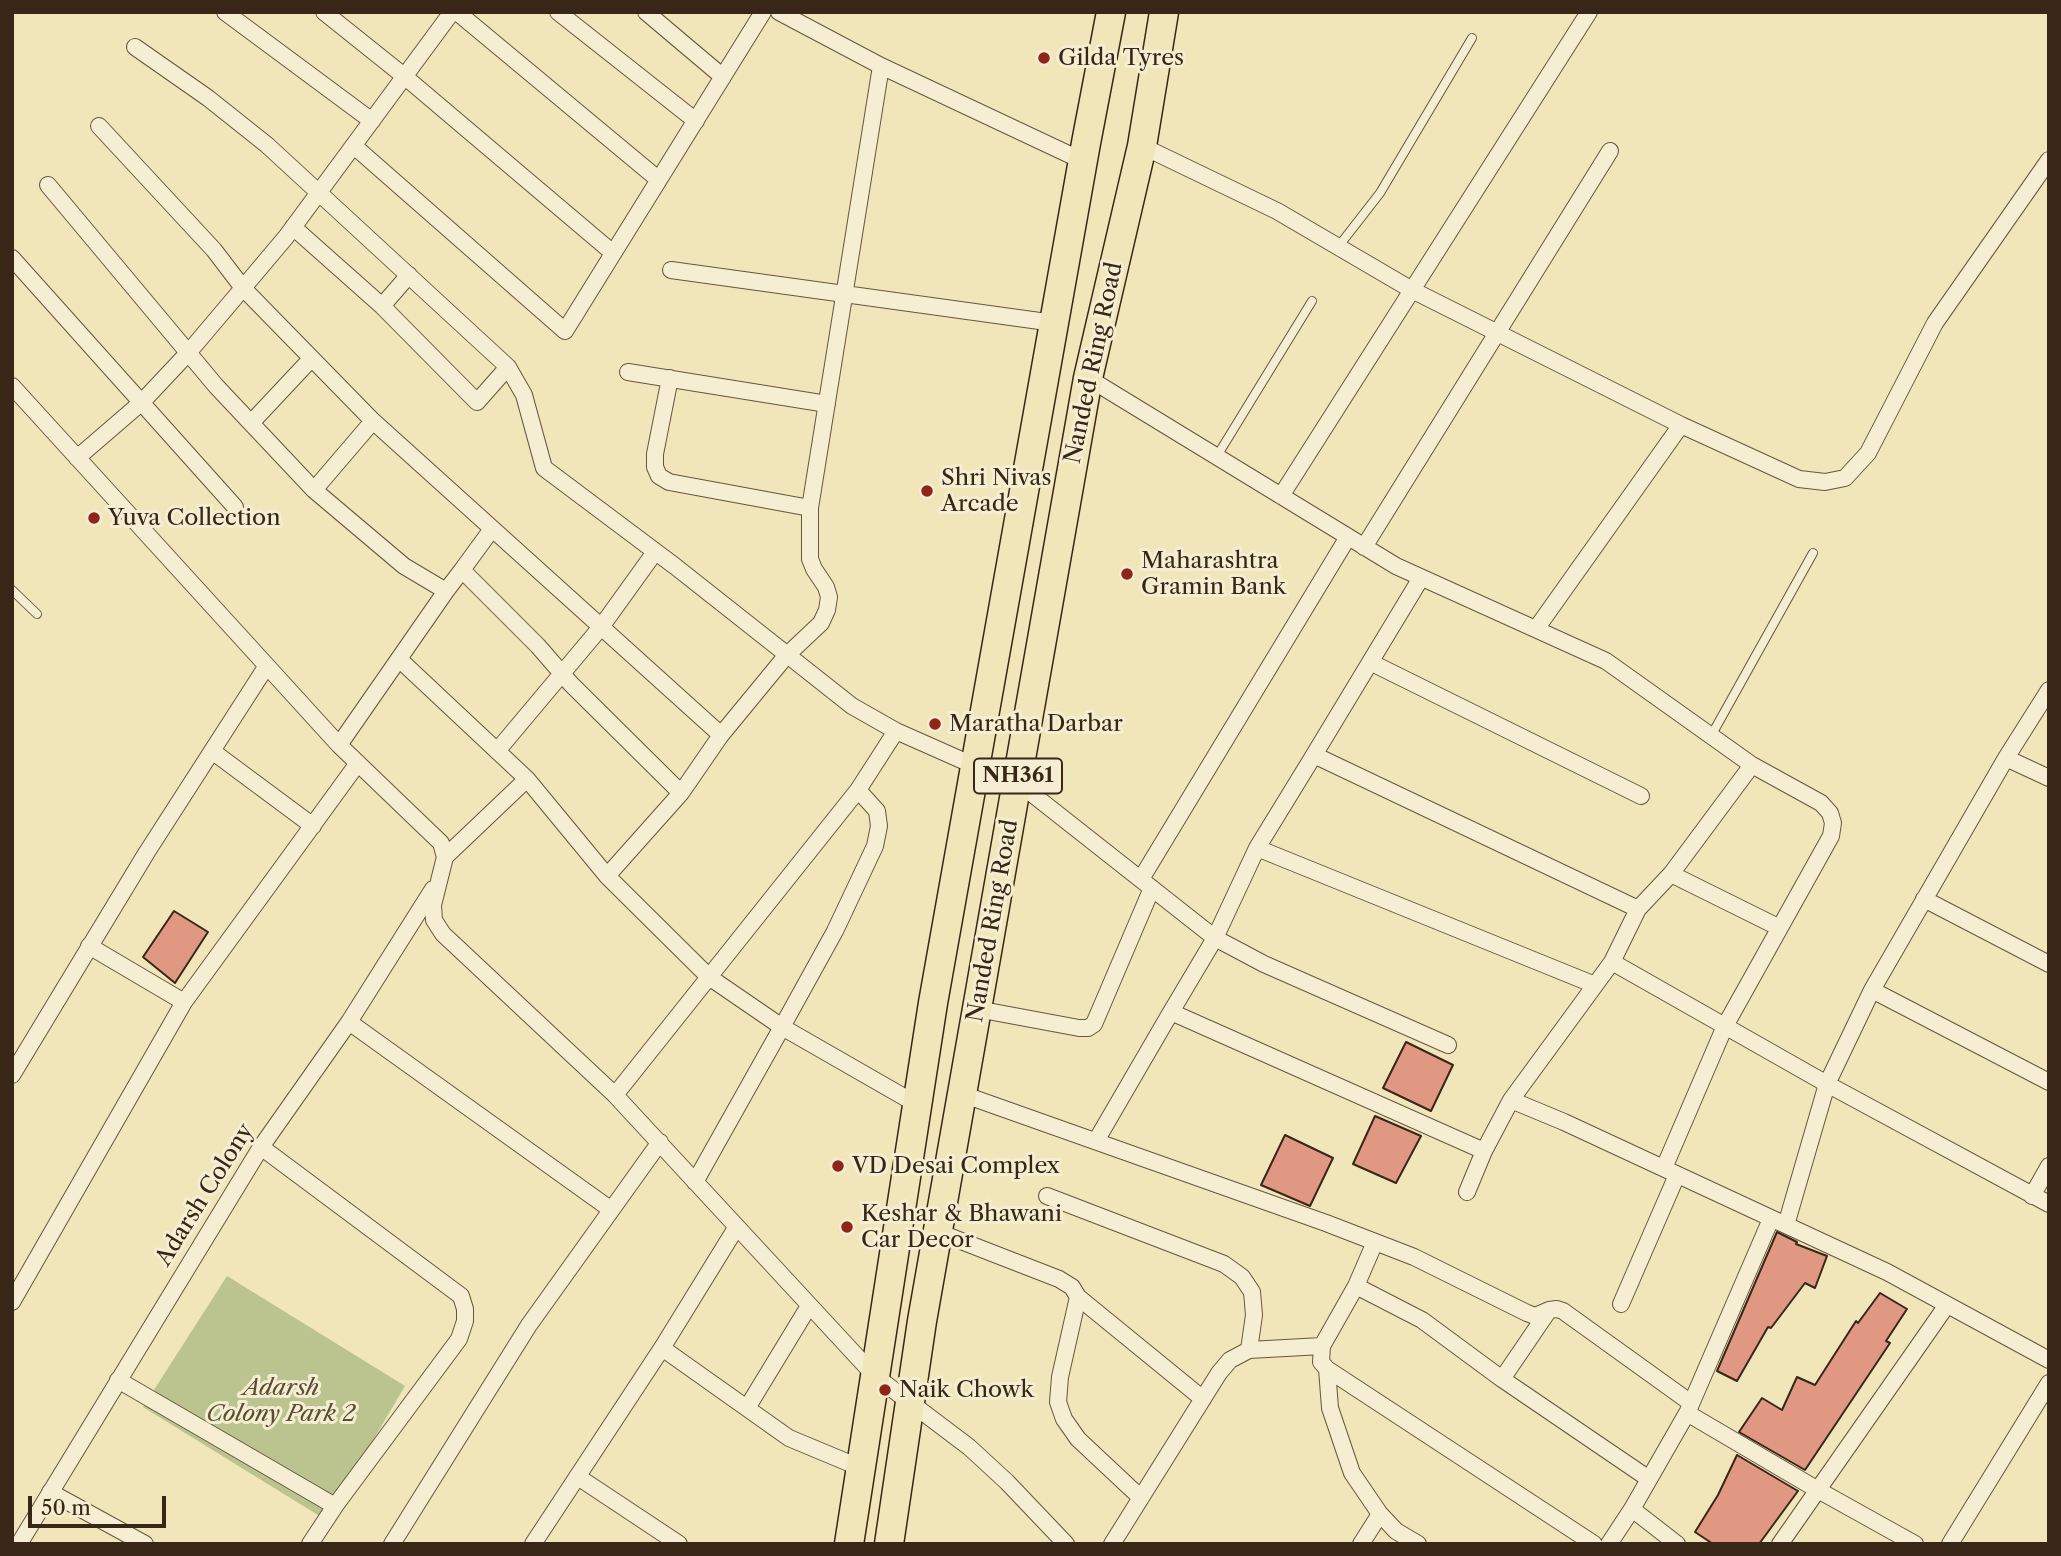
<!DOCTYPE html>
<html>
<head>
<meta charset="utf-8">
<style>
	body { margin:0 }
	#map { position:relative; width:2061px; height:1556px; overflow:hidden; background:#f1e5ba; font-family:"Libre Caslon Text",serif }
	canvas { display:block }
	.frame { position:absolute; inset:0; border:14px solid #382716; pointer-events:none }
	.scale { position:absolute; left:28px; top:1496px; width:138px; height:32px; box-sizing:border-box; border:4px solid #382716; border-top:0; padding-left:9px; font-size:21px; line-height:24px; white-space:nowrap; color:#382716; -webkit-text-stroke:5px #f6eed2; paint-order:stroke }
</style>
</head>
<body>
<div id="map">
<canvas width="2061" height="1556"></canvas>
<div class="frame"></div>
<div class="scale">50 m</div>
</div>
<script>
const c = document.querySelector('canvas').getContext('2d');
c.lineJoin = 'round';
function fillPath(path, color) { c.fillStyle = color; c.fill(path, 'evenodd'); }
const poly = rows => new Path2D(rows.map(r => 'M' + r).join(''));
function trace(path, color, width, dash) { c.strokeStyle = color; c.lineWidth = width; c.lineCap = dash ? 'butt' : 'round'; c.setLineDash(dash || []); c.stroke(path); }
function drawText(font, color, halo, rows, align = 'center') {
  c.font = font + ' "Libre Caslon Text",serif'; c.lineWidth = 6; c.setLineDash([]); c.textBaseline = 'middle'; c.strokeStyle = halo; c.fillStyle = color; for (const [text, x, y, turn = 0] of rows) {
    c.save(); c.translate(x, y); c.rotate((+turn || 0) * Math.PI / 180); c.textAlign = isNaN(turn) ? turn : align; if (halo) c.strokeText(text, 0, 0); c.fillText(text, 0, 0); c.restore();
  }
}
const green = poly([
	[227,1276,405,1386,326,1520,143,1407]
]);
const building = poly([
	[174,911,208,932,175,983,143,957,174,911],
	[1406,1042,1453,1065,1431,1111,1383,1088,1406,1042],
	[1375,1116,1421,1136,1396,1183,1353,1164,1375,1116],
	[1285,1135,1333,1158,1310,1206,1261,1185,1285,1135],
	[1777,1232,1797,1242,1796,1244,1827,1256,1815,1288,1805,1283,1771,1328,1768,1327,1737,1381,1717,1371,1777,1232],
	[1880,1293,1907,1309,1886,1341,1890,1343,1805,1470,1739,1432,1762,1398,1782,1410,1797,1377,1815,1385,1856,1321,1858,1323,1880,1293],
	[1737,1455,1798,1491,1759,1544,1713,1544,1695,1532,1718,1495,1737,1455]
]);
const lane = poly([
	[1338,247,1380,193,1472,38],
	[1217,456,1312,301],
	[12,590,37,614],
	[1711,736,1813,553]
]);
const street = poly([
	[225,12,372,121],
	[324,12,404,76,613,253],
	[457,12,659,180],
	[558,12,696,121],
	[646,12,723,77],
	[779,12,881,66,1083,161],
	[135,47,208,98,267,145,508,367],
	[99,126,214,250,243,288,373,421],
	[354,146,565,331,763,12],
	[1142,146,1277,211,1412,290,1681,425,1799,479,1825,482,1845,478,1868,453,1935,323,2049,160],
	[48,185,216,386,314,490,404,566,446,591,462,570,538,646,571,684,681,793],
	[293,227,382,306,477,402,508,367,524,395,544,468,676,567,852,706,896,731,975,766],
	[12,258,235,507],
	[671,270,1054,323],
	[382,306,409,275],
	[628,372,827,404],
	[670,378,655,454,655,467,659,476,669,482,810,508],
	[1088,378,1396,566,1606,661,1752,765],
	[12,386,339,745,441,843,445,857,433,905,434,920,443,934,615,1095,875,1376,969,1447,1007,1482,1066,1544],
	[251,423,311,359],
	[77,458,142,402,188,353,243,288,286,237,452,12],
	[314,490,373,421,721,735],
	[1281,496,1589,12],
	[1364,547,1610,151],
	[462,570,492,529],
	[1536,629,1681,425],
	[399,659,527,779],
	[1370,662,1641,796],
	[339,745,446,591],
	[212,751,313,826],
	[497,751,601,627,655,552],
	[1314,755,1421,578],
	[2006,758,2049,778],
	[1017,782,1215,938,1171,1012,1484,1151],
	[858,790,877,811,879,826,875,846,835,931,782,1027,918,1105],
	[1257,848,1595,985],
	[445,857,527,779,607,876,709,977,782,1027,695,1182],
	[1671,874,1778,927],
	[607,876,681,793,721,735,786,656,821,623,827,610,829,597,826,587,814,569,810,559,810,508,881,66],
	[1141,879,1348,537],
	[1924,899,2049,964],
	[1612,962,1827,1084,2049,1204],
	[1872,990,2049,1082],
	[184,1002,358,763],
	[977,1009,1079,1028,1088,1028,1094,1024,1152,888],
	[349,1022,610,1209],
	[1448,1045,1264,964,1215,938,1257,848,1314,755,1638,909],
	[12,1075,147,852,266,667],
	[962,1094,1326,1223,1414,1257,1527,1313,1535,1316,1549,1310,1557,1309,1563,1311,1691,1403],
	[615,1095,858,790,896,731],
	[1511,1100,1612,962,1638,909,1671,874,1752,765,1821,803,1830,813,1833,823,1831,836,1725,1026,1664,1168],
	[1096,1141,1171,1012],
	[261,1147,461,1296,465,1309,465,1321,459,1339,335,1506,310,1544],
	[1467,1192,1484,1151,1511,1100,1564,1122,1887,1272,2049,1360],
	[1047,1196,1224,1264,1242,1277,1252,1292,1254,1315,1249,1350],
	[2032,1196,2049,1166],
	[1786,1225,1827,1084,1872,990,2006,758,2049,690],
	[938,1232,1059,1279,1072,1287,1078,1297,1060,1377,1058,1402,1064,1419,1078,1439,1141,1498],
	[1375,1242,1356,1286,1322,1346,1321,1362,1327,1369,1594,1544],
	[1356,1286,1422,1320,1502,1379,1649,1479],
	[1078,1297,1203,1399],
	[12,1302,184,1002,89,946],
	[1621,1304,1677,1175],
	[662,1348,789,1438,861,1468],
	[1327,1369,1330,1408,1352,1473,1380,1514,1396,1531,1418,1544],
	[1502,1379,1549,1310],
	[118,1380,335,1506],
	[747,1408,809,1306],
	[1688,1411,1771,1219],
	[578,1477,679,1544],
	[50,1492,145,1544],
	[19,1544,261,1147,349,1022,433,889],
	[392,1544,529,1325,660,1142],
	[533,1544,662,1348,736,1228],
	[1112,1544,1219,1373,1230,1360,1249,1350,1322,1346],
	[1361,1544,1380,1514],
	[1609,1544,1632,1509],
	[1677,1544,1632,1509,1687,1413,1818,1490,1915,1544],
	[1780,1544,1947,1305],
	[1950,1544,2049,1383]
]);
const highway = poly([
	[849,1544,933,1003,1086,143,1111,12],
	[889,1544,922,1321,1088,378,1142,146,1164,12]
]);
const markers = [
	[1044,58,7,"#8f2418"],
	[927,491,7,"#8f2418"],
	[94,518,7,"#8f2418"],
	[1127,574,7,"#8f2418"],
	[935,724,7,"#8f2418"],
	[838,1166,7,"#8f2418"],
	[847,1227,7,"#8f2418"],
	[885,1390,7,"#8f2418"]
];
const shields = [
	[1018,776,88]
];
const shieldNames = [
	["NH361",1018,776]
];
const poiNames = [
	["Gilda Tyres",1058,58],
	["Shri Nivas",941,478],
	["Arcade",941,504],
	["Yuva Collection",108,518],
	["Maharashtra",1141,561],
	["Gramin Bank",1141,587],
	["Maratha Darbar",949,724],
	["VD Desai Complex",852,1166],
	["Keshar & Bhawani",861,1214],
	["Car Decor",861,1240],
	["Naik Chowk",899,1390]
];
const streetNames = [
	["Nanded Ring Road",1094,363,-78],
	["Nanded Ring Road",993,921,-80],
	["Adarsh Colony",205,1195,-58]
];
const parkNames = [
	["Adarsh",281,1388],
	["Colony Park 2",281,1414]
];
fillPath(green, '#bbc48f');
fillPath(building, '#e09883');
trace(building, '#382716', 2);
trace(lane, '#66563f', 10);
trace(street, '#66563f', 18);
trace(highway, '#382716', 31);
trace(lane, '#f6eed2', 8);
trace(street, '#f6eed2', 16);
trace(highway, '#f1e5ba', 28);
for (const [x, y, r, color] of markers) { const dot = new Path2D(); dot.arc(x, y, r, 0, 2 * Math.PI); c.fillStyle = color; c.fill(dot); trace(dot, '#f6eed2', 2.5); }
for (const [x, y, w] of shields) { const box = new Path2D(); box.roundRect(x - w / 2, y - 17.5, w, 35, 5); c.fillStyle = '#f6eed2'; c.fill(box); trace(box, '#382716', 2); }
drawText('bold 21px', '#382716', null, shieldNames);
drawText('23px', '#382716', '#f6eed2', poiNames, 'left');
drawText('23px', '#382716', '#f6eed2', streetNames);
drawText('italic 23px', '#594e34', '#f6eed2', parkNames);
</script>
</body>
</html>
